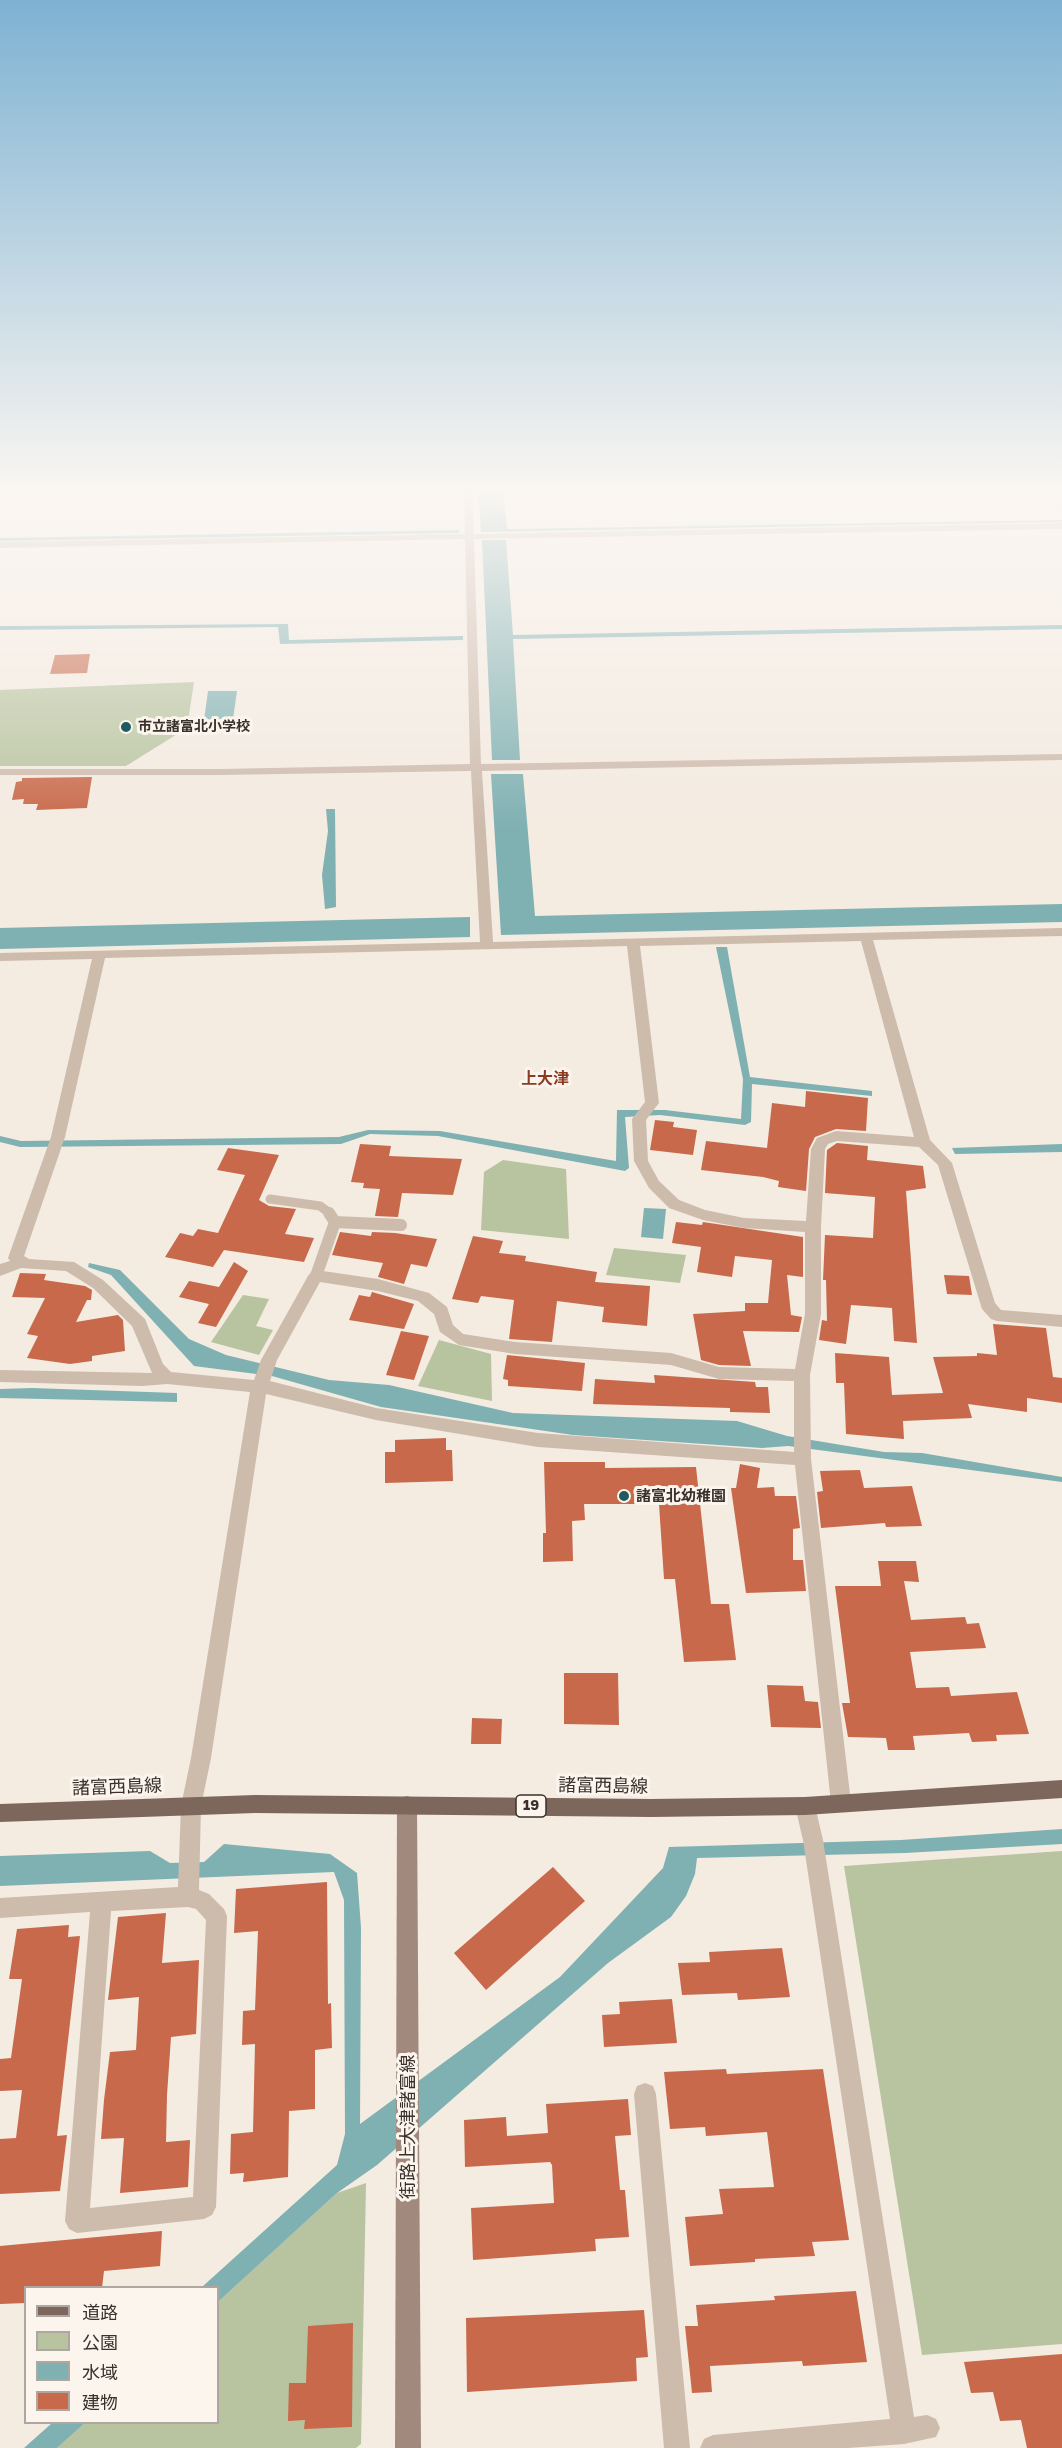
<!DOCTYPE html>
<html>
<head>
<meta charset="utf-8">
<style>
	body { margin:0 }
	#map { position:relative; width:1062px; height:2448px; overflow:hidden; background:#f4ebe1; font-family:"Golos Text","Noto Sans JP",sans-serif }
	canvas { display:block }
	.legend { position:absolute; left:24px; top:2286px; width:195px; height:138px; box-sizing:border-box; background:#fbf5ee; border:2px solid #aea6a0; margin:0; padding:8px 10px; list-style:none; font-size:18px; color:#3b302b }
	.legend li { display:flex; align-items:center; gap:12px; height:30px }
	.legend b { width:30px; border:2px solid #aea6a0 }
</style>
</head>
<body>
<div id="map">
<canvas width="1062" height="2448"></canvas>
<ul class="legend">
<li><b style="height:8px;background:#7d675c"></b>道路</li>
<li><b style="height:16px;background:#b8c4a0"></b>公園</li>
<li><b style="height:16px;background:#7fb0b2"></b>水域</li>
<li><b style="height:16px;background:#c8694b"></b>建物</li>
</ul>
</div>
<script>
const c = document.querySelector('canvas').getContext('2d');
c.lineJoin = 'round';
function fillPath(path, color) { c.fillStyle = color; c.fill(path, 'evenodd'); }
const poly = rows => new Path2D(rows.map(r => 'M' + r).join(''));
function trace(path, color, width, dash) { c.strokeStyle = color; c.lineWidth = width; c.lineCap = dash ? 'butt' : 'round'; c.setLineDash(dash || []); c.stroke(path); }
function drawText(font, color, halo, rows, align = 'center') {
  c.font = font + ' "Golos Text","Noto Sans JP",sans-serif'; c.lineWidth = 6; c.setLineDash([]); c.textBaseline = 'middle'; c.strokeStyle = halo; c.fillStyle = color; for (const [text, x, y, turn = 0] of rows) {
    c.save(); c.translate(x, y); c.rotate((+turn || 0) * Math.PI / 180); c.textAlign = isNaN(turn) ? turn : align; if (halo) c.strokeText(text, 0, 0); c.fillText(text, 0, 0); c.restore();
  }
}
const green = poly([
	[194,682,187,728,126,766,0,766,0,690],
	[503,1160,566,1169,569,1239,481,1230,484,1172],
	[614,1248,686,1255,680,1283,606,1275],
	[243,1295,269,1299,256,1326,273,1330,259,1355,211,1342],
	[439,1340,491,1354,492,1401,418,1386],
	[1062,1851,1062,2344,922,2355,844,1866],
	[366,2183,361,2444,356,2448,57,2448,85,2423,218,2422,218,2302,337,2193]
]);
const water = poly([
	[478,487,503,487,507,529,1062,520,1062,522,481,532],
	[459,530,459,533,0,541,0,538],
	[482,540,506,540,513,635,1062,625,1062,629,513,639,520,760,492,760],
	[288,624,289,640,463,636,463,640,280,644,278,627,0,630,0,626,16,626],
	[208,691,237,691,233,719,204,720],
	[491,774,523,774,535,916,1062,904,1062,922,501,935],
	[326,809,335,809,336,907,325,909,322,875,328,831],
	[470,917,470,937,0,949,0,928],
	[716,947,727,947,750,1077,872,1091,872,1096,752,1084,751,1122,745,1125,660,1115,625,1117,629,1168,625,1171,438,1136,370,1134,341,1144,20,1147,0,1142,0,1136,21,1141,339,1137,368,1130,440,1131,616,1161,617,1110,665,1110,741,1119,743,1079],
	[1062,1144,1062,1152,955,1154,952,1148],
	[644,1208,666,1209,663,1239,641,1237],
	[89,1263,120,1270,189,1339,226,1355,329,1380,389,1385,513,1413,737,1421,787,1436,884,1452,922,1453,1062,1477,1062,1482,788,1446,762,1448,573,1435,381,1407,272,1376,194,1366,111,1275,88,1267],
	[32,1388,177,1393,177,1402,0,1398,0,1389],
	[1062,1829,1062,1844,905,1853,697,1858,695,1874,686,1896,671,1917,608,1963,377,2165,337,2193,218,2302,218,2288,202,2287,337,2165,345,2134,344,1900,334,1872,0,1886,0,1856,150,1851,170,1863,204,1862,224,1844,330,1854,357,1873,361,1928,360,2124,560,1977,663,1868,669,1847,901,1840],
	[52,2423,85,2423,57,2448,24,2448]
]);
const building = poly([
	[90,654,87,673,50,674,55,655],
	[92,777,87,808,36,810,38,804,23,804,24,799,12,800,16,782,22,781,22,778],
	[806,1091,868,1098,866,1131,836,1129,815,1137,809,1149,806,1191,778,1187,779,1181,763,1177,701,1170,706,1141,767,1148,772,1103,805,1107],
	[655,1120,674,1122,673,1127,697,1130,693,1155,650,1150],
	[837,1143,868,1146,867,1160,923,1166,926,1188,906,1191,917,1343,894,1341,892,1308,851,1305,846,1344,819,1340,822,1320,827,1321,826,1280,823,1280,825,1235,873,1238,875,1197,825,1193,827,1150],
	[360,1144,391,1146,389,1156,462,1159,453,1195,402,1193,398,1217,375,1216,380,1189,363,1188,364,1183,351,1182],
	[228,1148,279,1155,259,1200,269,1206,296,1209,285,1234,314,1238,304,1262,224,1250,213,1267,165,1257,180,1233,193,1236,198,1229,218,1233,245,1175,217,1170],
	[676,1222,702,1225,703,1222,803,1237,803,1277,787,1275,791,1315,802,1317,799,1332,743,1331,751,1366,719,1365,701,1360,693,1314,745,1311,745,1303,768,1303,772,1260,735,1256,732,1277,697,1272,701,1247,672,1243],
	[340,1232,371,1236,372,1232,395,1233,437,1239,427,1267,411,1264,404,1284,378,1277,383,1263,332,1255],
	[473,1236,503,1241,499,1253,526,1256,525,1261,597,1272,595,1282,650,1286,647,1326,602,1322,604,1307,557,1301,552,1342,509,1339,514,1300,481,1296,478,1303,452,1299],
	[234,1262,248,1271,216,1327,198,1323,209,1304,179,1297,189,1281,219,1287],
	[20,1273,46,1274,44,1280,85,1286,92,1290,91,1300,87,1300,76,1322,118,1315,123,1320,125,1351,92,1356,92,1361,70,1364,27,1358,38,1336,27,1334,45,1298,12,1297],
	[944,1275,969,1276,972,1295,947,1294],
	[372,1292,414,1304,404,1329,349,1320,359,1295,370,1297],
	[993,1324,1046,1328,1053,1377,1062,1378,1062,1403,1027,1398,1027,1412,968,1404,972,1418,903,1421,904,1439,846,1434,844,1383,836,1383,835,1353,889,1357,892,1395,943,1393,933,1357,977,1356,977,1353,997,1355],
	[401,1331,429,1336,414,1380,386,1375],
	[507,1355,585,1363,582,1391,508,1386,508,1380,503,1379],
	[654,1375,755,1382,756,1387,768,1387,770,1413,730,1412,730,1408,593,1404,595,1379,655,1383],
	[446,1438,446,1450,452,1450,453,1481,385,1483,385,1452,395,1452,395,1440],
	[544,1462,605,1462,605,1468,696,1467,711,1604,729,1604,736,1660,684,1662,675,1579,664,1579,659,1504,584,1504,585,1520,572,1521,573,1561,543,1562,543,1533,546,1533],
	[740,1464,760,1468,757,1488,774,1487,775,1496,796,1496,800,1528,793,1529,793,1560,803,1560,806,1591,746,1593,731,1488,736,1488],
	[860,1470,864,1488,912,1486,922,1526,886,1527,885,1523,821,1528,817,1492,823,1491,820,1471],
	[878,1561,916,1561,919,1582,904,1581,911,1620,965,1617,967,1624,979,1623,986,1648,910,1652,916,1688,949,1687,951,1696,1017,1692,1029,1734,996,1735,997,1741,972,1742,969,1733,913,1736,915,1750,888,1750,886,1738,848,1737,842,1703,850,1703,835,1586,881,1586],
	[564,1673,618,1673,619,1725,564,1724],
	[767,1685,803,1686,805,1701,818,1702,821,1728,771,1727],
	[472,1718,502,1719,501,1744,471,1744],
	[553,1867,585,1901,486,1990,454,1953],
	[327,1882,328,2004,331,2003,332,2048,315,2050,315,2109,289,2111,288,2177,243,2182,244,2173,230,2174,231,2134,253,2132,255,2044,242,2045,243,2011,255,2010,258,1931,234,1933,236,1889],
	[166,1913,162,1963,199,1960,196,2034,171,2037,167,2095,166,2142,190,2140,188,2187,120,2193,124,2138,101,2139,104,2100,110,2052,136,2050,139,1997,108,2000,118,1917],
	[69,1925,68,1937,80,1936,57,2136,67,2135,60,2191,0,2194,0,2139,16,2138,22,2090,0,2091,0,2059,11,2058,22,1979,9,1979,17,1929],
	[782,1948,790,1997,738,2000,737,1993,682,1995,678,1963,710,1962,709,1952],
	[672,1999,677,2043,604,2047,602,2015,620,2014,619,2002],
	[726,2069,727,2074,823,2069,849,2240,812,2242,815,2256,755,2259,755,2262,690,2266,685,2217,723,2214,719,2189,774,2187,767,2132,706,2136,705,2127,670,2129,664,2072],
	[628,2099,631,2135,615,2136,620,2190,625,2190,629,2237,595,2239,596,2251,473,2260,471,2208,554,2203,552,2165,550,2162,465,2167,464,2120,506,2117,507,2136,548,2133,546,2104],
	[162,2231,160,2266,104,2271,102,2288,26,2288,26,2303,0,2304,0,2246],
	[856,2291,867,2362,803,2366,802,2361,710,2366,712,2392,692,2393,685,2326,698,2326,696,2305,775,2300,774,2296],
	[644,2310,648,2357,636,2358,637,2381,467,2392,466,2318],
	[353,2323,352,2427,304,2429,305,2420,288,2421,289,2383,306,2383,308,2326],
	[1062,2354,1062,2448,1027,2448,1021,2420,1000,2421,993,2392,971,2393,964,2362]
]);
const laneFar2 = poly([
	[632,487,637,490]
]);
const laneFar1 = poly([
	[270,1199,320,1206,331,1214]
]);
const lane = poly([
	[335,1222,401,1225],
	[316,1276,335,1222,329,1213]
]);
const street = poly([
	[464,487,472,487,474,534,1062,523,1062,529,474,539,481,764,1062,754,1062,760,482,771,493,942,1062,928,1062,936,873,940,930,1140,952,1163,995,1303,1001,1310,1062,1315,1062,1327,997,1321,991,1319,982,1309,938,1165,919,1147,837,1141,828,1144,825,1149,821,1227,821,1314,810,1375,811,1459,851,1803,848,1810,841,1812,834,1810,831,1803,795,1465,538,1447,376,1420,266,1394,211,1758,201,1806,199,1890,209,1894,224,1909,227,1916,216,2207,212,2215,204,2219,77,2233,69,2229,65,2221,90,1912,0,1918,0,1898,178,1887,181,1806,191,1758,250,1392,167,1384,143,1386,0,1382,0,1370,152,1373,132,1326,93,1288,66,1271,21,1268,0,1276,0,1264,10,1261,8,1258,51,1137,92,959,0,961,0,953,480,942,471,771,220,775,0,775,0,769,220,769,470,764,465,539,0,548,0,542,465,534,464,487],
	[861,941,914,1137,836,1131,817,1138,811,1149,806,1221,744,1218,705,1210,679,1200,659,1181,648,1161,646,1120,659,1103,640,946,861,941],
	[627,946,645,1102,632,1119,634,1161,649,1188,669,1208,703,1220,744,1228,805,1232,805,1314,795,1369,719,1367,671,1353,515,1342,463,1334,453,1325,447,1307,429,1293,378,1279,316,1270,311,1272,308,1276,261,1360,254,1380,171,1372,163,1364,145,1319,103,1280,74,1262,29,1259,24,1256,65,1137,105,958,627,946],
	[320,1282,378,1291,418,1301,434,1314,440,1332,459,1345,515,1354,671,1365,719,1379,794,1381,794,1452,538,1433,376,1408,270,1381,277,1360,320,1282],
	[188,1907,196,1909,206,1920,193,2197,90,2208,111,1911,188,1907],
	[805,1797,812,1799,815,1806,823,1840,914,2417,927,2415,936,2419,940,2428,936,2437,904,2444,848,2448,700,2448,704,2439,713,2435,890,2419,803,1840,795,1806,798,1799,805,1797],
	[645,2083,653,2086,656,2094,690,2448,664,2448,634,2094,637,2086,645,2083]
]);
const secondary = poly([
	[407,1796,414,1798,417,1805,421,2448,395,2448,397,1805,400,1798,407,1796]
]);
const primary = poly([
	[1062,1780,1062,1798,805,1815,651,1817,255,1813,0,1822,0,1804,255,1795,651,1799,805,1797,1062,1780]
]);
const markers = [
	[126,727,6,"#1f5a5e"],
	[624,1496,6,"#1f5a5e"]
];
const farPoinames = [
	["市立諸富北小学校",138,727]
];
const shields = [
	[531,1806,30]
];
const shieldNames = [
	["19",531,1806]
];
const poiNames = [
	["諸富北幼稚園",636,1496]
];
const neighbourhoodNames = [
	["上大津",545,1079]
];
const nearStreetnames = [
	["諸富西島線",603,1786,1],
	["諸富西島線",117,1787,-2],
	["街路上大津諸富線",408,2127,-90]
];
fillPath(green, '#b8c4a0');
fillPath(water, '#7fb0b2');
fillPath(building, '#c8694b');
trace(laneFar2, '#cdbbac', 7);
trace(laneFar1, '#cdbbac', 9);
trace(lane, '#cdbbac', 12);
fillPath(street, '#cdbbac');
fillPath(secondary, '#a18a7d');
fillPath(primary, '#7d675c');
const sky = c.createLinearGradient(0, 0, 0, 830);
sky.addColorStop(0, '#7eb2d2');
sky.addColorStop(0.59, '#faf6f2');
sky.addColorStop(1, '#faf6f200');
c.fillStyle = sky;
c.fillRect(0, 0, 1062, 830);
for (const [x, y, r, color] of markers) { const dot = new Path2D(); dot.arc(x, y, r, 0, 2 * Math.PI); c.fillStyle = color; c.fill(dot); trace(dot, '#fbf5ee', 2); }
drawText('bold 14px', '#3b302b', '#fbf5ee', farPoinames, 'left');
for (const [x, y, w] of shields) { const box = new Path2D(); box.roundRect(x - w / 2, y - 11, w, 22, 4.5); c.fillStyle = '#fbf5ee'; c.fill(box); trace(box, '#3b302b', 1.5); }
drawText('bold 14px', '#3b302b', null, shieldNames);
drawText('bold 15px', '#3b302b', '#fbf5ee', poiNames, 'left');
drawText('bold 16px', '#8c3b22', '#fbf5ee', neighbourhoodNames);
drawText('18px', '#3b302b', '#fbf5ee', nearStreetnames);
</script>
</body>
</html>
